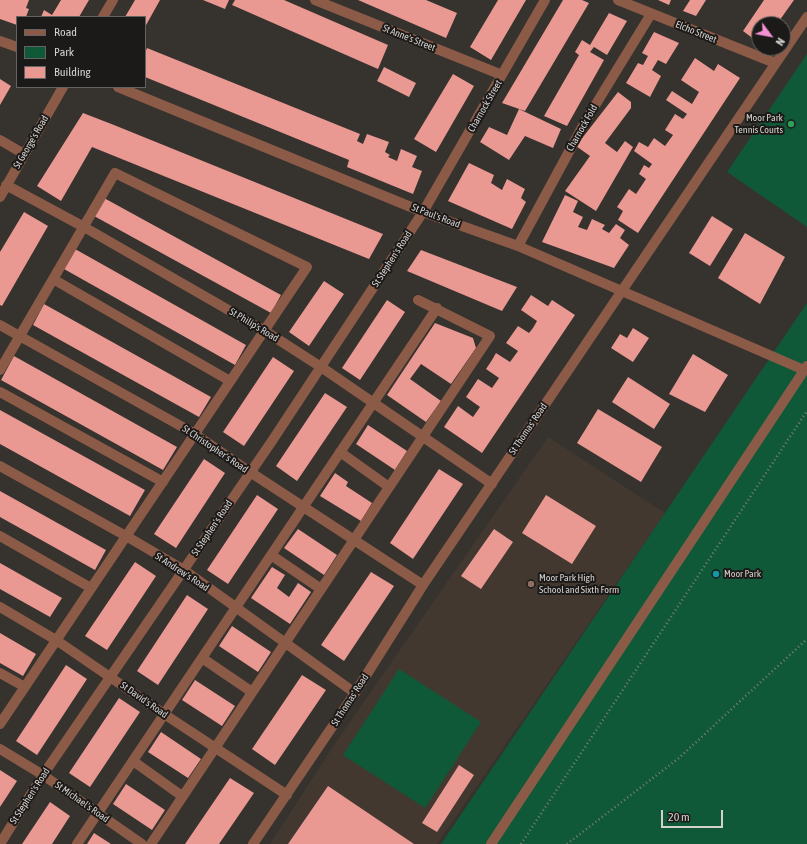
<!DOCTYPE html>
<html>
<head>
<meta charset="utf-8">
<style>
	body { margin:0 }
	#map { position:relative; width:807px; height:844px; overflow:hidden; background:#36322e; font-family:"Asap Condensed",sans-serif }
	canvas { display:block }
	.legend { position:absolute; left:16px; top:16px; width:130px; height:72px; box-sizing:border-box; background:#1c1a18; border:1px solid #656361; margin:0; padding:5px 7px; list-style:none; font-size:12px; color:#d3d0ce }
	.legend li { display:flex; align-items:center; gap:8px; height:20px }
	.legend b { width:20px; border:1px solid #656361 }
	.north { position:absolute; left:751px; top:16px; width:40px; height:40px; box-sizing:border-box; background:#1c1a18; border:1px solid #656361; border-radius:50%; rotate:122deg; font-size:11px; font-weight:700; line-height:16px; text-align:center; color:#d3d0ce }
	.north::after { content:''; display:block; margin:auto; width:14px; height:18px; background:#f391d5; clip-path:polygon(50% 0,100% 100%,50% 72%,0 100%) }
	.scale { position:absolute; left:661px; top:810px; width:62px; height:18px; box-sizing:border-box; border:2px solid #d3d0ce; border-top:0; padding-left:5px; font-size:12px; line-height:14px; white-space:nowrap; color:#d3d0ce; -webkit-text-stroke:3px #1c1a18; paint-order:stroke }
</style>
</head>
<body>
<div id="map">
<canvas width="807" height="844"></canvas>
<ul class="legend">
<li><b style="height:5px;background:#8c5b48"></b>Road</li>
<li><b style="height:11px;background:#0f5939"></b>Park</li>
<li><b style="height:11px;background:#e99892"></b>Building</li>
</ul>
<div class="north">N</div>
<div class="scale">20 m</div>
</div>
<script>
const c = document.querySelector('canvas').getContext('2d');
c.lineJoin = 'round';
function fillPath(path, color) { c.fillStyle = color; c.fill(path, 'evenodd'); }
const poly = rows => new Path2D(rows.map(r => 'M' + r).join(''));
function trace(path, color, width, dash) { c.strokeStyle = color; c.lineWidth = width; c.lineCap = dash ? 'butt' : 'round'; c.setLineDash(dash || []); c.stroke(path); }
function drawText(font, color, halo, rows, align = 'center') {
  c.font = font + ' "Asap Condensed",sans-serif'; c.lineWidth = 4; c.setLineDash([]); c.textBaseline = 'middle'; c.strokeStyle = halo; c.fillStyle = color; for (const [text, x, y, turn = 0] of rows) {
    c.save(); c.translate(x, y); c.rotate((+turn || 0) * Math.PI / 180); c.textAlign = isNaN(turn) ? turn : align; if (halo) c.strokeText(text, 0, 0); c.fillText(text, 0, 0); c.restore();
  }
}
const built = poly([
	[548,437,665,513,437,844,270,844,336,742]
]);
const green = poly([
	[807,54,807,227,727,172],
	[807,303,807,844,441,844],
	[399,669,481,722,425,808,343,755]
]);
const building = poly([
	[0,0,29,0,26,8,29,9,26,17,17,17,17,25,0,19],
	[61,0,89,0,79,17,41,17,44,10,52,15],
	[135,0,160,0,145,27,145,17,125,17],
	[203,0,229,0,225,9],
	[235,0,284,0,388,45,378,69,232,5],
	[358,0,426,0,457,13,446,38],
	[498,0,526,0,491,60,470,47],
	[563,0,582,0,589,3,525,111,502,103],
	[658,0,671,0,669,5],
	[690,0,706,0,696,16,683,11],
	[764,0,794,0,777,24,759,24,759,43,743,31],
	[609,13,627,21,607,55,594,47,590,52,604,60,567,126,544,116,579,55,575,52,582,40,590,45],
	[654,32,679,43,666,64,658,60,652,70,661,76,650,97,626,83,638,63,643,65,648,56,642,53],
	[147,48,360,134,357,141,363,144,367,134,389,142,385,152,390,155,388,157,397,161,401,149,417,156,412,167,422,171,413,194,347,167,349,160,145,77,145,53],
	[695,58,714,71,718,64,740,78,638,233,618,220,623,211,617,207,629,189,636,194,646,179,639,174,644,165,649,168,652,164,634,151,639,142,648,147,654,138,665,146,673,135,665,130,675,114,683,119,687,114,666,100,672,91,692,104,699,92,681,80],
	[384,67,416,83,409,97,377,81],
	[453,74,474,86,436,152,414,139],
	[0,79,11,86,0,105],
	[618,92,631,102,631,108,605,143,617,152,625,141,633,147,596,211,565,191,590,156,576,146],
	[519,109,561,129,553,148,525,136,509,160,480,142,489,127,507,135],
	[83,113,114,125,383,234,369,259,92,147,61,201,37,186],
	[469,163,494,175,491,183,502,190,507,179,525,189,521,198,526,202,512,229,448,201],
	[565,195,578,201,573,212,583,217,578,227,587,230,592,219,605,225,602,229,609,233,616,224,625,230,620,238,629,245,614,268,542,242],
	[104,198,281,295,271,313,94,216],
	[24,212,48,226,2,306,0,305,0,252],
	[712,216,733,229,710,266,689,253],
	[745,233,785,257,760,304,718,278],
	[75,249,246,345,235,365,64,269],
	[421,250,517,287,502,311,407,271],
	[324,281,344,294,309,346,289,332],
	[531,295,548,306,552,300,575,315,482,453,444,427,458,406,473,417,480,407,466,397,478,379,492,388,499,378,486,369,492,360,496,353,510,362,518,351,506,343,518,326,529,333,533,328,537,321,521,310],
	[387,300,405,312,360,380,342,368],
	[44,304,211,397,199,417,33,325],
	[435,323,473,338,476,348,451,384,421,364,410,379,441,401,426,422,387,395],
	[633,328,649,338,633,362,611,348,620,334,627,338],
	[693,354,728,375,705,412,669,394],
	[14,356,177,447,163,470,1,380],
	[273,357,294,371,244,446,223,432],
	[628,377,670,404,654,429,612,402],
	[325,393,347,407,297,481,276,466],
	[598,409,662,447,641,482,577,443],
	[0,410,145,490,130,516,0,444],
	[368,425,407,451,395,470,356,444],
	[204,459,225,473,176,548,154,534],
	[439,469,463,484,413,559,390,543],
	[335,473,348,482,346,486,372,503,361,521,320,496],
	[0,491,106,550,95,570,0,517],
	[257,495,278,509,228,584,207,570],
	[546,495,596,526,572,564,522,533],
	[298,529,337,555,324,575,284,548],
	[494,529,513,542,481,589,461,576],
	[135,562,156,576,107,650,85,636],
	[0,563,62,598,50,617,0,589],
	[272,567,285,575,277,588,289,597,298,583,311,592,290,624,251,598],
	[371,572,394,586,344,661,321,645],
	[187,595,208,609,158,685,137,671],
	[232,626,271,652,258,672,219,646],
	[0,633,36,654,23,676,0,663],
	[66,665,87,679,37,755,16,741],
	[302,675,326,690,275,765,252,749],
	[195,680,235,706,222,726,182,700],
	[119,698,140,712,90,787,69,773],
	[161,732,201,759,188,778,148,752],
	[459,765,474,775,437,832,422,823],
	[0,770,17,781,0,807],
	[230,778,254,793,219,844,185,844],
	[126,784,165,810,152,830,113,804],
	[328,786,414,844,288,844],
	[50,802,70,816,52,844,22,844],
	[94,833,111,844,87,844]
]);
const path = poly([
	[521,844,807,411],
	[567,844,679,758,807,639]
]);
const minor = poly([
	[315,0,502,75],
	[618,0,775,63],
	[103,17,113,0],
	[0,41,17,47],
	[118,87,423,212,518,246,804,370],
	[0,140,24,154],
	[6,185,84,227,265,331,321,367,492,484],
	[0,197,63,87],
	[518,246,585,122,651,14],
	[53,279,230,381],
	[0,325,195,434,250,472,423,585],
	[0,370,115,173,307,267,0,724],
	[0,392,163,482],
	[340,452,389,487],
	[0,466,126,536,184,570,355,693],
	[0,536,91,588],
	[271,555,321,589],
	[0,607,56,640,164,714,287,795],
	[202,658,252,692],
	[0,673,25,687],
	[0,749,43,775,142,844],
	[133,761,182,796],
	[0,844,43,775,272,441,423,212,545,0],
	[77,844,437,308],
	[151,844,490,336,418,300],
	[253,844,355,693,423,585,807,17],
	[491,844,807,366]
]);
const markers = [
	[791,124,4,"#2e9e5b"],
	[716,574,4,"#0f9aa8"],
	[531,584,4,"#8d6e63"]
];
const streetNames = [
	["Elcho Street",696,32,22],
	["St Anne's Street",409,38,22],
	["Charnock Street",485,106,-60],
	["Charnock Fold",582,128,-60],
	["St George's Road",31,142,-60],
	["St Paul's Road",436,216,21],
	["St Stephen's Road",392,259,-57],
	["St Philip's Road",254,325,31],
	["St Thomas' Road",528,429,-56],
	["St Christopher's Road",215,449,34],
	["St Stephen's Road",212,528,-56],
	["St Andrew's Road",182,572,33],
	["St David's Road",144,700,35],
	["St Thomas' Road",350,700,-57],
	["St Stephen's Road",30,796,-57],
	["St Michael's Road",82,802,35]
];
const poiNames = [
	["Moor Park",783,118,"right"],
	["Tennis Courts",783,130,"right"],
	["Moor Park",724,574],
	["Moor Park High",539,578],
	["School and Sixth Form",539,590]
];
fillPath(built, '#423830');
fillPath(green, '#0f5939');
fillPath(building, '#e99892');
trace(path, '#817d7a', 2.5, [1, 3]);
trace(minor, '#8c5b48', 10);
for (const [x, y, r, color] of markers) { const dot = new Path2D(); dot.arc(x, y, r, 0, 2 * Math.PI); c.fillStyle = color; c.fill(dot); trace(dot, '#1c1a18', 1.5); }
drawText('10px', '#d3d0ce', '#1c1a18', streetNames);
drawText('10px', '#d3d0ce', '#1c1a18', poiNames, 'left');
</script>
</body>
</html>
